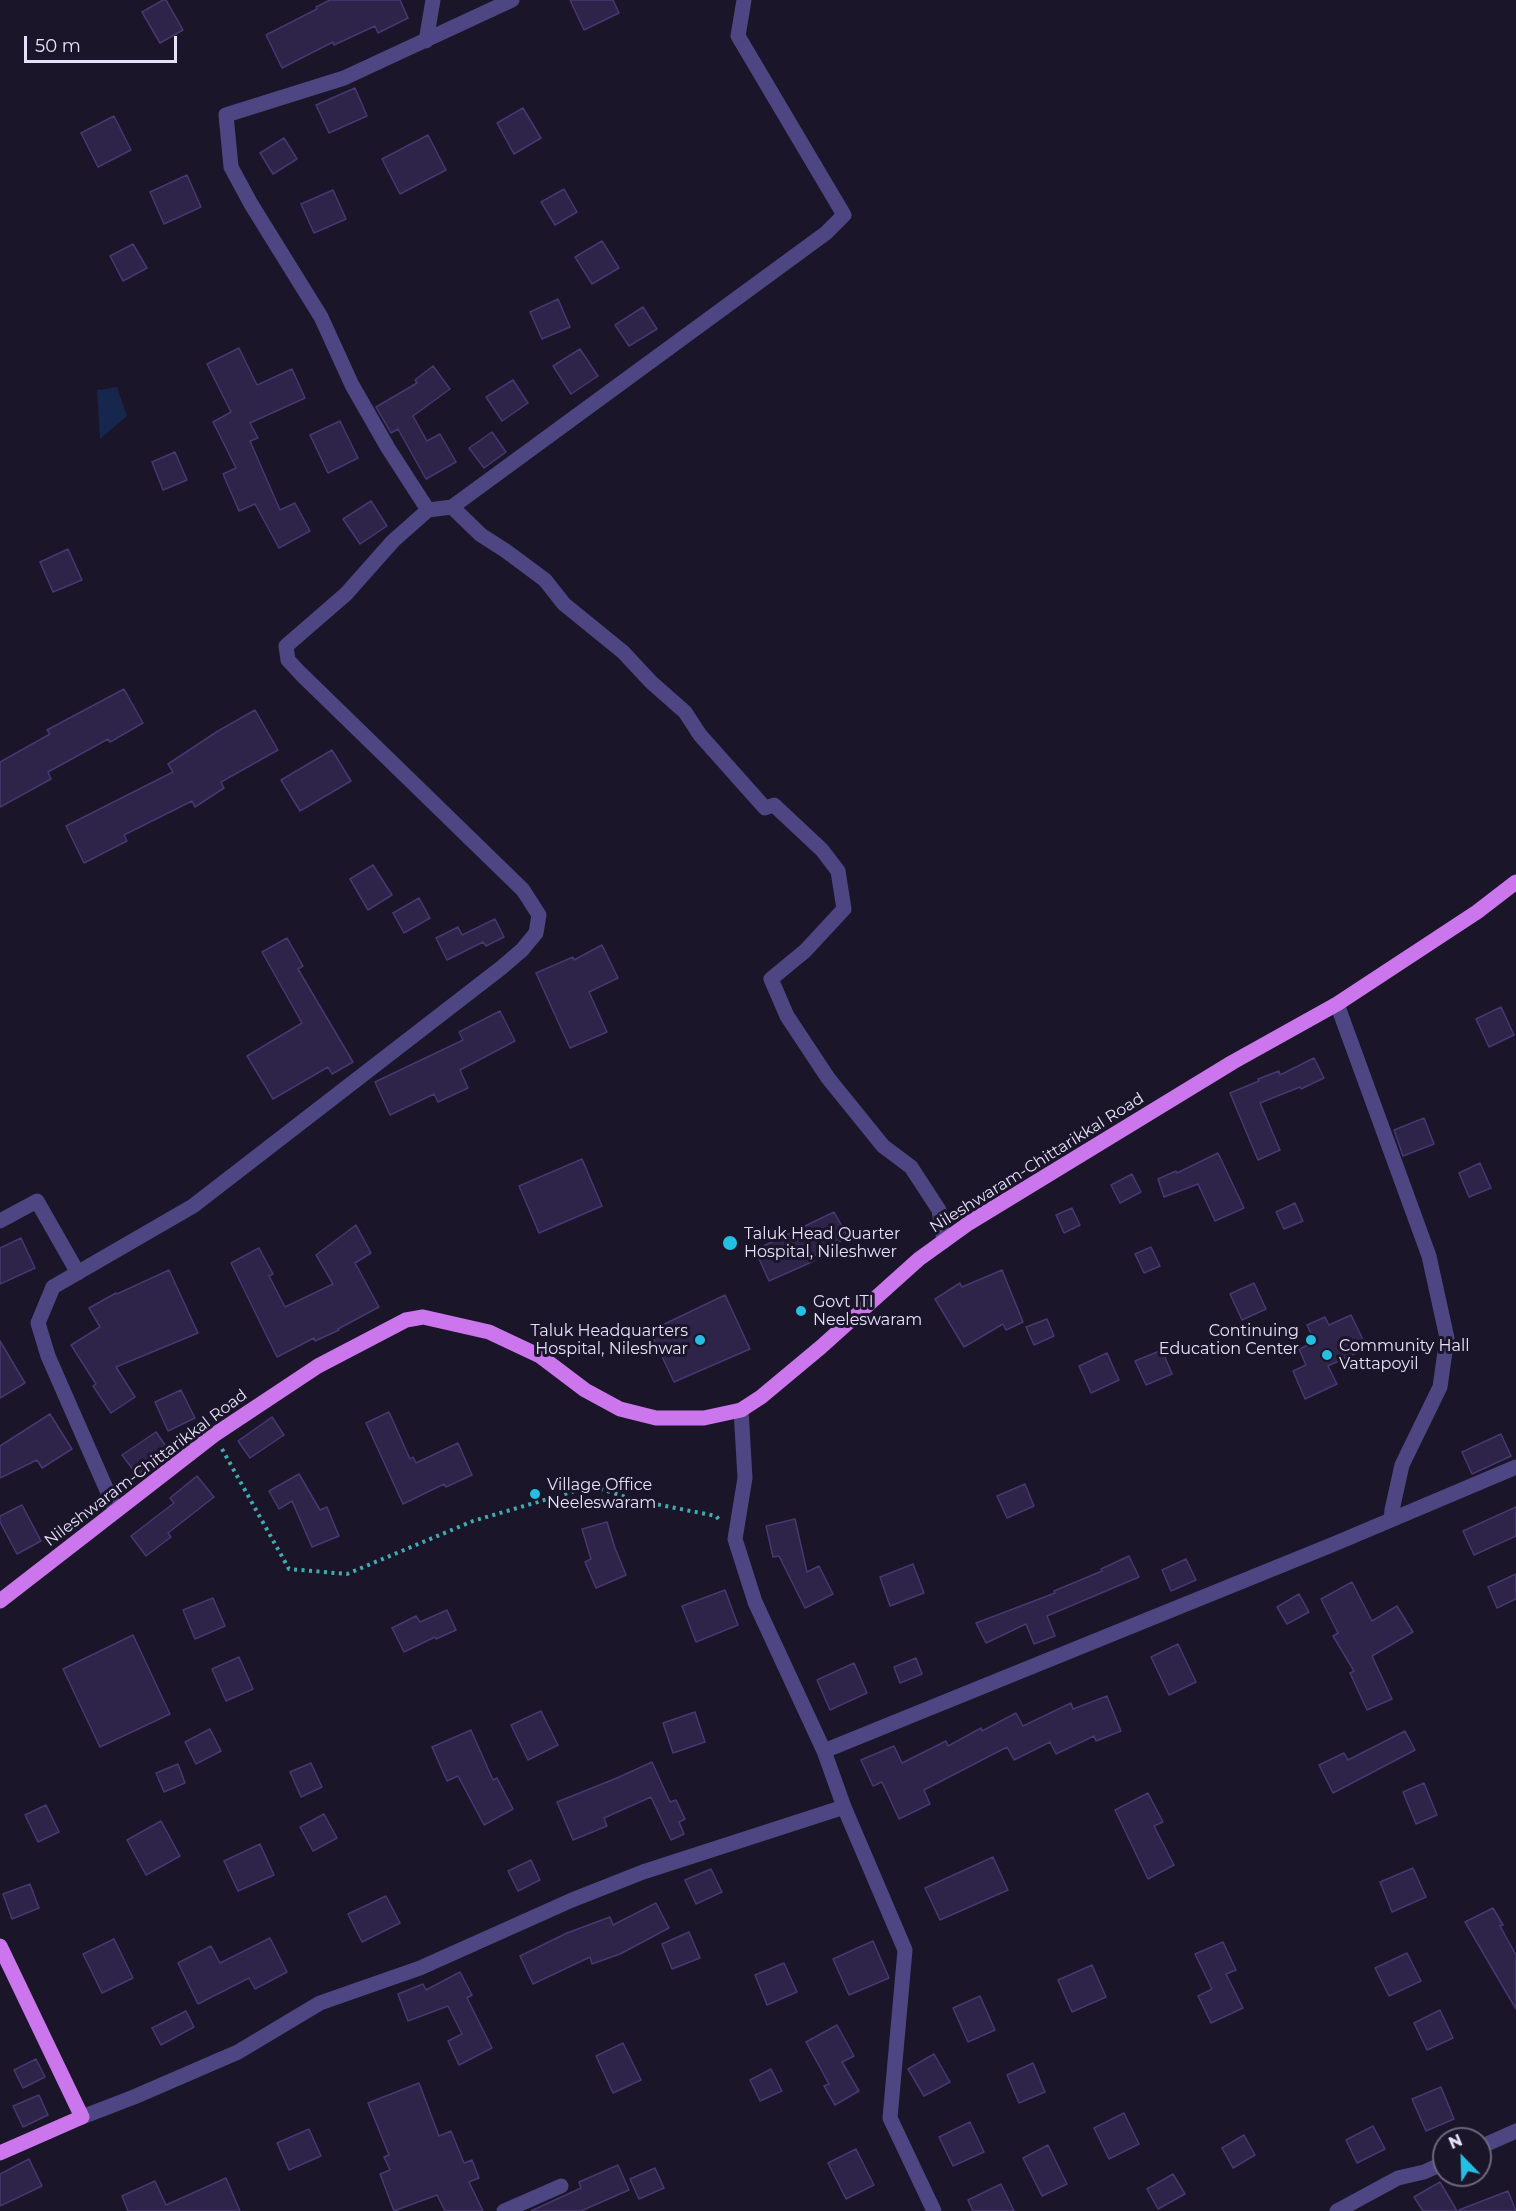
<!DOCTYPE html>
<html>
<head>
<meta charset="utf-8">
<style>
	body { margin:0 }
	#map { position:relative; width:1516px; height:2211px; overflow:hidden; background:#1a1529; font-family:Montserrat,sans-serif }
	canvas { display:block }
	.north { position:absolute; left:1432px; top:2127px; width:60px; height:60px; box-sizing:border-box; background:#1a1529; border:2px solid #6c677d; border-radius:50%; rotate:337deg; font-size:16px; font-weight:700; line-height:24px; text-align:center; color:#e6e1fb }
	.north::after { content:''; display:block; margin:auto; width:21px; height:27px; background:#25bfe3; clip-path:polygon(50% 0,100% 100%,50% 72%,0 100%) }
	.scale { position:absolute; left:24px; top:36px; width:153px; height:27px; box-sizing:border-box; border:3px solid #e6e1fb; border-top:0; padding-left:8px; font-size:18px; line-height:21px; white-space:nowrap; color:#e6e1fb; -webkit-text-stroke:4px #1a1529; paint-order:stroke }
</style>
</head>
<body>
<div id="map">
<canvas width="1516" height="2211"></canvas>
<div class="north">N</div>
<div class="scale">50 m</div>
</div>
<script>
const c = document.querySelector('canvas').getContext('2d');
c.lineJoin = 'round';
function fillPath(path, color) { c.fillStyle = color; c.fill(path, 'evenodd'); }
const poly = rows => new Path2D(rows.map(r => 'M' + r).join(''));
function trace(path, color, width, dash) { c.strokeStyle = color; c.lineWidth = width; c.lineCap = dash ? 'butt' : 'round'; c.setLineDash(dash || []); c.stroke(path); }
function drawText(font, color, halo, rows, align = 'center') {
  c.font = font + ' Montserrat,sans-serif'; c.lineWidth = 6; c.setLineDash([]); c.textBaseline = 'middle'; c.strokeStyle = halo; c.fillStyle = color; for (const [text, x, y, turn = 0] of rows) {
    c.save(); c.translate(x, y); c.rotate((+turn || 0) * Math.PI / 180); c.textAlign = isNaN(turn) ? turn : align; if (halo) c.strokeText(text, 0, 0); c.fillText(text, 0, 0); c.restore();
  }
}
const water = poly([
	[117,387,127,416,100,439,97,390]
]);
const building = poly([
	[163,0,166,0,183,30,160,43,142,12,163,0],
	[330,0,400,0,408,18,378,33,375,26,334,45,333,42,282,68,266,35,317,9,316,7,330,0],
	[570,0,613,0,619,13,584,30,570,0],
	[355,88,367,116,329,133,316,105,355,88],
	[523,108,541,138,514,154,497,123,523,108],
	[114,116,131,150,98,167,81,133,114,116],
	[428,135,446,170,400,194,382,159,428,135],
	[284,138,297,159,273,174,260,153,284,138],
	[187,175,201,207,164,224,150,192,187,175],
	[564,189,577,212,555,225,541,202,564,189],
	[333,190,346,219,314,233,301,204,333,190],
	[602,241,619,268,592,284,575,257,602,241],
	[133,244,147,268,123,281,110,256,133,244],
	[558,299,570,327,542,339,530,312,558,299],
	[643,307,657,329,629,346,615,325,643,307],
	[239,348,257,385,292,369,305,398,250,423,258,438,250,441,280,510,295,503,310,531,279,548,255,504,239,511,223,474,236,468,213,422,231,412,207,364,239,348],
	[580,349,598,376,571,394,553,366,580,349],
	[433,366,450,389,413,416,427,441,440,434,456,462,426,479,398,429,391,433,376,407,417,383,415,380,433,366],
	[513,380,528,403,502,421,486,397,513,380],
	[340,421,358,458,328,473,310,435,340,421],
	[492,432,506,452,484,468,469,448,492,432],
	[175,452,187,480,163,490,152,462,175,452],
	[371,501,387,526,360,544,343,519,371,501],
	[68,549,82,580,53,592,40,562,68,549],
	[124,689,143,723,110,742,108,739,48,772,51,779,0,807,0,762,50,734,47,730,124,689],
	[255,710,278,750,221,782,224,788,195,807,192,801,124,835,127,841,84,863,66,826,173,772,168,764,218,731,255,710],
	[332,750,351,781,300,811,281,780,332,750],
	[373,865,392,895,368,910,350,879,373,865],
	[419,898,430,918,404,933,393,913,419,898],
	[495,919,504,937,486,946,483,942,447,960,436,938,458,927,462,935,495,919],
	[287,938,303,966,298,969,353,1062,332,1074,328,1067,273,1099,247,1056,302,1023,262,952,287,938],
	[602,945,618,978,589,992,607,1032,570,1048,536,973,573,957,574,960,602,945],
	[1501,1007,1514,1035,1489,1047,1476,1019,1501,1007],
	[500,1011,515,1041,460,1070,468,1088,438,1102,434,1094,390,1115,375,1082,463,1040,459,1032,500,1011],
	[1314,1058,1324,1078,1301,1089,1300,1087,1260,1103,1280,1150,1258,1160,1230,1093,1259,1081,1258,1079,1279,1071,1280,1075,1314,1058],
	[1424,1118,1434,1144,1403,1156,1394,1130,1424,1118],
	[1218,1153,1244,1208,1215,1221,1198,1184,1164,1197,1158,1179,1176,1171,1177,1173,1218,1153],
	[582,1159,602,1206,539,1233,519,1186,582,1159],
	[1480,1163,1491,1188,1469,1197,1459,1173,1480,1163],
	[1132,1174,1141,1192,1120,1203,1111,1185,1132,1174],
	[1295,1203,1303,1221,1284,1229,1276,1212,1295,1203],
	[1072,1208,1080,1225,1064,1233,1056,1215,1072,1208],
	[834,1212,848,1237,812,1257,814,1261,769,1281,755,1250,834,1212],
	[356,1225,371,1253,355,1263,379,1307,338,1329,339,1330,315,1341,314,1338,277,1357,231,1263,259,1248,273,1274,269,1276,285,1307,333,1284,316,1255,356,1225],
	[21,1238,35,1268,0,1284,0,1248,21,1238],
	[1151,1247,1160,1266,1144,1273,1135,1254,1151,1247],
	[169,1270,198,1333,116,1367,135,1397,111,1413,93,1386,96,1384,71,1345,100,1327,89,1308,116,1293,117,1294,169,1270],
	[1002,1270,1023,1322,1006,1330,1003,1324,964,1347,935,1299,960,1283,962,1287,1002,1270],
	[1254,1283,1266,1309,1242,1320,1230,1294,1254,1283],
	[725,1295,750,1349,674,1382,650,1331,725,1295],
	[1351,1315,1367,1348,1328,1366,1337,1384,1305,1399,1293,1371,1306,1365,1299,1349,1315,1342,1307,1325,1325,1317,1329,1325,1351,1315],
	[1047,1319,1054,1336,1034,1345,1026,1327,1047,1319],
	[0,1341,25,1383,0,1398,0,1341],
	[1162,1350,1172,1374,1146,1385,1135,1361,1162,1350],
	[1107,1353,1119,1380,1091,1393,1079,1366,1107,1353],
	[181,1390,195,1418,168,1431,155,1402,181,1390],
	[389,1412,410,1459,413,1457,416,1463,458,1443,472,1475,446,1487,444,1484,403,1504,366,1423,389,1412],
	[50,1414,72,1449,42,1468,37,1460,0,1478,0,1446,50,1414],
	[272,1417,284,1435,250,1458,238,1441,272,1417],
	[156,1432,170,1452,137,1475,122,1455,156,1432],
	[1501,1434,1511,1456,1472,1474,1462,1452,1501,1434],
	[299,1474,320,1510,327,1507,339,1536,312,1547,292,1501,279,1509,269,1491,299,1474],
	[197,1476,214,1497,168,1533,171,1537,146,1556,131,1536,174,1503,170,1498,197,1476],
	[1025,1484,1034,1506,1007,1518,997,1496,1025,1484],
	[22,1505,41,1541,17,1554,0,1522,0,1516,22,1505],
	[1516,1507,1516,1536,1474,1555,1463,1531,1516,1507],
	[795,1519,807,1572,819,1566,833,1594,805,1608,779,1556,773,1557,766,1526,795,1519],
	[607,1522,615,1548,626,1575,596,1588,585,1562,591,1559,582,1529,607,1522],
	[1129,1556,1139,1577,1047,1616,1055,1636,1034,1644,1026,1624,986,1643,976,1623,1055,1593,1054,1591,1102,1571,1101,1569,1129,1556],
	[1186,1559,1196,1580,1171,1591,1162,1570,1186,1559],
	[913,1564,924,1593,890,1606,880,1577,913,1564],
	[1516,1574,1516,1599,1497,1608,1488,1587,1516,1574],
	[1352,1582,1372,1621,1397,1606,1413,1632,1372,1656,1392,1699,1367,1710,1350,1673,1354,1671,1333,1636,1338,1633,1321,1599,1352,1582],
	[725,1590,738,1625,696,1642,682,1606,725,1590],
	[1299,1594,1309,1612,1287,1624,1277,1607,1299,1594],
	[213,1598,225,1626,195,1639,183,1610,213,1598],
	[447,1610,456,1630,436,1639,435,1637,404,1652,392,1628,416,1616,420,1622,447,1610],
	[133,1635,170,1714,100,1747,63,1669,133,1635],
	[1178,1644,1196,1682,1169,1695,1151,1657,1178,1644],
	[239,1657,253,1689,226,1701,212,1669,239,1657],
	[916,1658,922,1674,900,1683,894,1667,916,1658],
	[854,1663,867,1693,830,1710,817,1680,854,1663],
	[1107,1696,1121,1731,1096,1741,1094,1736,1056,1754,1050,1742,1014,1760,1007,1747,924,1790,930,1804,899,1819,882,1782,873,1786,861,1760,894,1746,902,1763,946,1741,948,1746,981,1728,982,1731,1016,1713,1023,1726,1071,1703,1073,1709,1107,1696],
	[541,1711,558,1745,528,1760,511,1725,541,1711],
	[695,1712,705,1742,673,1753,663,1723,695,1712],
	[210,1729,221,1751,196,1764,185,1742,210,1729],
	[471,1730,493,1780,497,1778,513,1809,484,1825,458,1776,447,1781,432,1747,471,1730],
	[1405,1731,1415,1750,1333,1793,1319,1765,1344,1753,1348,1760,1405,1731],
	[652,1762,670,1802,676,1800,685,1819,679,1822,684,1834,671,1840,651,1797,604,1818,607,1826,573,1840,557,1802,617,1778,652,1762],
	[311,1763,322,1787,301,1797,290,1772,311,1763],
	[178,1764,185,1783,164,1792,156,1773,178,1764],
	[1424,1783,1437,1815,1416,1824,1403,1792,1424,1783],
	[1148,1793,1163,1822,1154,1826,1174,1865,1148,1879,1115,1810,1148,1793],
	[46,1805,59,1832,38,1842,25,1815,46,1805],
	[324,1814,337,1838,313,1851,300,1827,324,1814],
	[161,1821,180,1856,146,1875,127,1840,161,1821],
	[260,1844,274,1875,238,1891,224,1861,260,1844],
	[993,1857,1008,1890,940,1920,925,1888,993,1857],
	[531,1860,540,1880,518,1891,508,1871,531,1860],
	[1413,1868,1426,1897,1392,1912,1380,1882,1413,1868],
	[711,1869,722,1892,696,1904,685,1880,711,1869],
	[30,1884,39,1908,12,1919,3,1894,30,1884],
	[386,1896,400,1923,362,1942,348,1914,386,1896],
	[656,1903,669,1928,620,1954,592,1964,590,1957,533,1984,520,1956,567,1933,610,1917,613,1925,656,1903],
	[1493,1908,1503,1925,1500,1926,1516,1955,1516,2009,1465,1922,1493,1908],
	[689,1932,700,1958,672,1969,662,1944,689,1932],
	[270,1938,287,1972,255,1989,249,1978,198,2004,178,1963,211,1946,220,1963,270,1938],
	[114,1939,133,1978,102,1993,83,1954,114,1939],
	[873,1941,889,1978,849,1995,833,1959,873,1941],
	[1223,1942,1236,1970,1226,1974,1243,2008,1211,2023,1198,1996,1212,1989,1195,1954,1223,1942],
	[1407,1953,1421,1981,1389,1996,1375,1968,1407,1953],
	[784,1963,797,1992,767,2005,755,1975,784,1963],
	[1092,1965,1106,1997,1072,2012,1058,1980,1092,1965],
	[460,1972,472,1995,467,1998,492,2048,459,2065,448,2041,462,2034,448,2006,408,2021,398,1994,423,1984,426,1990,460,1972],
	[980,1996,995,2030,968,2042,953,2008,980,1996],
	[1440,2010,1453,2038,1427,2050,1414,2023,1440,2010],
	[186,2011,194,2027,161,2045,152,2028,186,2011],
	[837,2025,854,2056,842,2062,859,2091,835,2105,824,2086,829,2084,806,2042,837,2025],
	[623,2043,641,2080,613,2093,596,2056,623,2043],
	[934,2054,950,2082,924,2096,908,2069,934,2054],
	[36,2059,45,2077,23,2088,14,2070,36,2059],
	[1033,2063,1045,2092,1019,2103,1007,2075,1033,2063],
	[771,2069,782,2091,760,2101,750,2080,771,2069],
	[419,2083,439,2136,451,2131,464,2163,472,2160,479,2178,469,2182,483,2211,445,2211,437,2195,394,2211,380,2174,390,2170,384,2157,389,2155,368,2103,419,2083],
	[1441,2087,1454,2119,1426,2131,1412,2099,1441,2087],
	[39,2095,48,2115,23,2127,13,2106,39,2095],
	[1124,2113,1139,2144,1109,2159,1094,2128,1124,2113],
	[970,2122,984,2152,953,2166,939,2137,970,2122],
	[1373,2126,1385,2149,1357,2163,1346,2140,1373,2126],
	[309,2129,321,2156,289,2170,277,2143,309,2129],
	[1244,2135,1255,2155,1233,2168,1222,2148,1244,2135],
	[1048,2145,1067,2184,1042,2196,1023,2158,1048,2145],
	[856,2149,874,2185,846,2199,828,2163,856,2149],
	[29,2159,42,2186,0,2206,0,2174,29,2159],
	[618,2165,629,2190,581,2211,531,2211,581,2188,579,2182,618,2165],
	[655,2168,664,2188,639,2199,630,2179,655,2168],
	[1173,2174,1185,2194,1158,2209,1147,2189,1173,2174],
	[226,2178,240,2211,128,2211,122,2196,155,2181,166,2205,226,2178],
	[1440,2182,1457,2211,1423,2211,1414,2197,1440,2182],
	[1001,2184,1014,2211,973,2211,968,2200,1001,2184],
	[1508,2191,1516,2211,1459,2211,1459,2210,1508,2191]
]);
const path = poly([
	[222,1449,289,1569,347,1574,473,1521,592,1486,635,1500,716,1516,721,1522]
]);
const minor = poly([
	[426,41,433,0],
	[452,507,481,535,506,551,545,580,564,604,623,652,651,682,685,712,700,735,765,808,774,805,822,850,838,871,844,909,805,951,771,979,787,1016,828,1078,883,1146,911,1167,939,1210,944,1241],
	[428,510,388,448,352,385,321,317,251,204,231,167,226,115,344,78,512,0],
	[1337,1004,1429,1256,1447,1338,1440,1387,1402,1465,1392,1510,1391,1520],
	[0,1221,37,1201,78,1273],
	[741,1410,745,1478,735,1539,755,1602,824,1751,844,1807,905,1950,890,2118,934,2211],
	[116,1511,48,1356,38,1323,53,1287,193,1206,501,968,522,950,536,933,539,915,523,890,301,674,288,660,286,646,346,594,393,541,428,510,452,507,826,233,844,215,738,36,744,0],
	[824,1751,1334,1544,1516,1467],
	[82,2117,134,2097,238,2052,320,2003,420,1968,572,1900,643,1872,844,1807],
	[1480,2147,1516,2131],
	[504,2211,561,2186],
	[1337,2211,1398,2178,1424,2172,1444,2163]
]);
const major = poly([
	[0,1601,214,1435,318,1366,406,1320,423,1317,489,1332,540,1356,585,1390,620,1409,656,1418,704,1418,741,1410,761,1397,821,1347,919,1259,969,1223,1233,1062,1337,1004,1477,912,1516,882],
	[0,1946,82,2117,0,2153]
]);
const markers = [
	[730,1243,8,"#25bfe3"],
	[801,1311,6,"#25bfe3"],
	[700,1340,6,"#25bfe3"],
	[1311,1340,6,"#25bfe3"],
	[1327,1355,6,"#25bfe3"],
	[535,1494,6,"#25bfe3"]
];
const streetNames = [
	["Nileshwaram-Chittarikkal Road",1037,1163,-32],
	["Nileshwaram-Chittarikkal Road",146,1468,-37]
];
const poiNames = [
	["Taluk Head Quarter",744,1234],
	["Hospital, Nileshwer",744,1252],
	["Govt ITI",813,1302],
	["Neeleswaram",813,1320],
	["Taluk Headquarters",688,1331,"right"],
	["Hospital, Nileshwar",688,1349,"right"],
	["Continuing",1299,1331,"right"],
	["Education Center",1299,1349,"right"],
	["Community Hall",1339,1346],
	["Vattapoyil",1339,1364],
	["Village Office",547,1485],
	["Neeleswaram",547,1503]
];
fillPath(water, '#17264c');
fillPath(building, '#2e2348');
trace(building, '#483871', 1.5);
trace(path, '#41acaf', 4, [3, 4.5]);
trace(minor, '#4d4682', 15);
trace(major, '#cb76ed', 15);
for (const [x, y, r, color] of markers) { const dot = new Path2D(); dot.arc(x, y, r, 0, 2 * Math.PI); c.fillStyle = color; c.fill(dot); trace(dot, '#1a1529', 2); }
drawText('16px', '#e6e1fb', '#1a1529', streetNames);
drawText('16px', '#e6e1fb', '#1a1529', poiNames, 'left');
</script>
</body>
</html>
